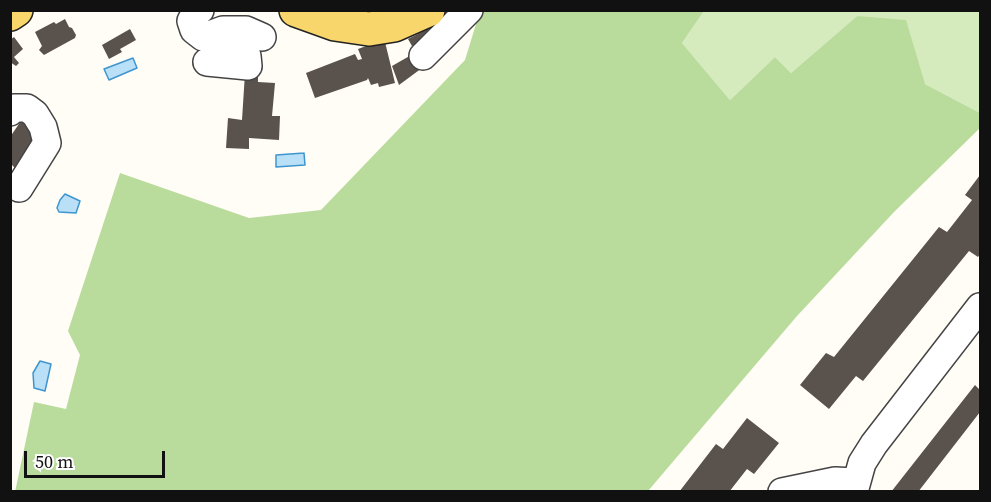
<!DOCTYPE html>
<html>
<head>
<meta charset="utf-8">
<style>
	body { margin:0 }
	#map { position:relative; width:991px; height:502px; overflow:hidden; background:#fffdf5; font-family:"Source Serif 4",serif }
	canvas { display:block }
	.frame { position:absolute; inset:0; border:12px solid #111; pointer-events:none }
	.scale { position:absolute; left:24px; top:451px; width:141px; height:27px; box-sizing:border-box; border:3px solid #111; border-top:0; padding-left:8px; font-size:18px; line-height:21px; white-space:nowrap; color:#111; -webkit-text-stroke:4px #fff; paint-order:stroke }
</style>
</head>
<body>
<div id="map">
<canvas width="991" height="502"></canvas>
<div class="frame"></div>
<div class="scale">50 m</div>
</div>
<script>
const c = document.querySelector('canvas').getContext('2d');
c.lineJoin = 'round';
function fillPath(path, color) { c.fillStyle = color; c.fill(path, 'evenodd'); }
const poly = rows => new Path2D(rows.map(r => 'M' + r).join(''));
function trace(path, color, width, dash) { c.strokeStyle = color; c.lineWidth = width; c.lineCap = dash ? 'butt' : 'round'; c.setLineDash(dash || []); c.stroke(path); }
const green = poly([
	[704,11,980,11,980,113,925,84,857,16,791,73,775,57,730,100,682,43]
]);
const forest = poly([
	[480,11,704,11,682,43,730,100,775,57,791,73,857,16,906,20,925,84,980,113,980,128,894,212,797,316,648,491,15,492,34,402,66,409,80,355,68,331,120,173,249,218,321,210,465,60]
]);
const water = poly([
	[133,58,137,68,109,80,104,69,133,58],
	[304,153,305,165,276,167,276,155,304,153],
	[65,194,80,201,76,213,59,212,57,208,60,200,65,194],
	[40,361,51,364,45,391,34,388,33,373,40,361]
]);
const building = poly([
	[65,19,69,27,72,28,76,35,75,38,44,55,39,50,42,46,35,32,54,22,56,24],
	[130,29,136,40,120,49,122,52,109,59,102,45],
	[428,29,431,36,412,46,408,39],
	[14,37,23,49,14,57,19,63,16,66,10,62,10,40],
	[380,41,385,42,395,83,379,87,378,83,371,85,368,78,367,80,315,98,306,73,355,54,358,60,362,59,358,49],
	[413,54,422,68,399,85,392,66],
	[245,73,258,73,258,82,275,83,272,116,280,116,279,140,249,138,249,149,226,148,228,118,242,120],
	[21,121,38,135,16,169,10,163,10,137],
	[980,175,980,254,978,257,969,251,863,381,856,376,829,409,800,385,826,353,834,357,939,227,947,232,972,200,965,195],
	[975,385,980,390,980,412,918,492,891,492],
	[747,418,779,443,754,474,747,469,729,492,679,492,716,444,723,449]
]);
const minor = poly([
	[200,10,195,14,191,21,194,30,203,37,229,44,247,56,248,66,207,62],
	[207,36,223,30,246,30,262,37],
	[423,56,469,10],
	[10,112,14,108,27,108,35,114,43,127,47,143,19,188],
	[782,492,835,481,855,482],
	[854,492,862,463,874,444,980,307]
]);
const major = poly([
	[296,10,335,24,369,29,394,25,428,10],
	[10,14,16,10]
]);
fillPath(green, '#d5ebbd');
fillPath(forest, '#b9dc9c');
fillPath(water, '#b9e0f7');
trace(water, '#3f96cf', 1.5);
fillPath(building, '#5a524d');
trace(minor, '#444', 30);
trace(major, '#222', 36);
trace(minor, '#fff', 27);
trace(major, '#f9d66b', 33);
</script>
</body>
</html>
